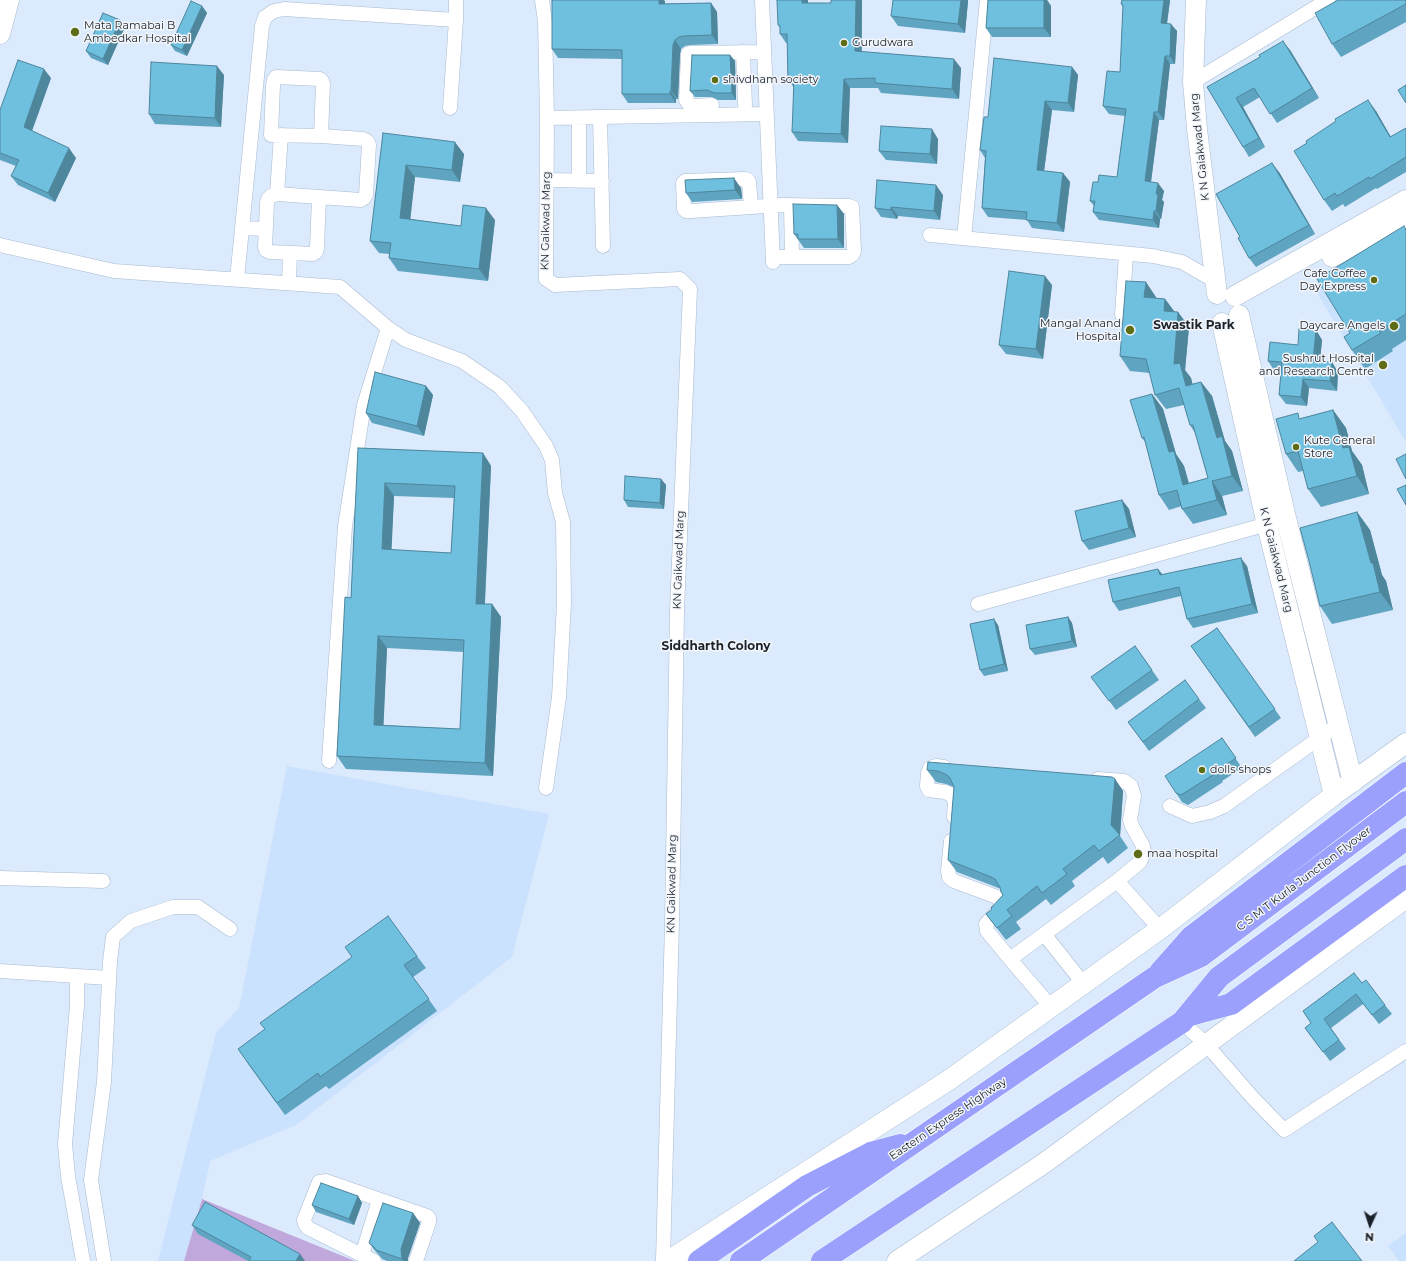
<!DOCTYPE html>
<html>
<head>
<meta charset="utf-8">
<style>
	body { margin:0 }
	#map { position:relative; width:1406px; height:1261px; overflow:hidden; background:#dbeafc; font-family:Montserrat,sans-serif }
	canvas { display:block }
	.north { position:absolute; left:1350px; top:1205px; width:40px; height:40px; -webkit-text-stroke:3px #f2f6fa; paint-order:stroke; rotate:183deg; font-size:11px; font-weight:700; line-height:16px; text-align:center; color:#1c222a }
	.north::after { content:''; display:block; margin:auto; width:14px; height:18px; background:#1c222a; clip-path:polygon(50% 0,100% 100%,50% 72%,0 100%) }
</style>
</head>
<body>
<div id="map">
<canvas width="1406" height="1261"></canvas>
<div class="north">N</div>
</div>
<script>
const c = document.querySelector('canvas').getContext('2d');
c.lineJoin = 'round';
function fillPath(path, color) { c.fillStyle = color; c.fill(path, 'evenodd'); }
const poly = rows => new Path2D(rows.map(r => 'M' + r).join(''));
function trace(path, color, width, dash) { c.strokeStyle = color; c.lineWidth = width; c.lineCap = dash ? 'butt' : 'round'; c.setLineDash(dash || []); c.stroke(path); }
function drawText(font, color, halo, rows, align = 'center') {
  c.font = font + ' Montserrat,sans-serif'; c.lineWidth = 3; c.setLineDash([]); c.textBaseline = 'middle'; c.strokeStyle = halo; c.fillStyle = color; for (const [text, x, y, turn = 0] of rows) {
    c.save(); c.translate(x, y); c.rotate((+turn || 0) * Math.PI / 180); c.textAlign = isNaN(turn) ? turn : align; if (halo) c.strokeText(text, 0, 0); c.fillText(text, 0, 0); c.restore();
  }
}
const built = poly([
	[1406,234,1406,442,1314,288],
	[287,766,549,814,512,957,296,1125,210,1161,202,1199,184,1261,158,1261,216,1033,239,1008],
	[1406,1233,1406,1261,1399,1261,1388,1246]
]);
const green = poly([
	[202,1199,355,1261,184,1261]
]);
const street = poly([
	[542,0,545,22,547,118,546,279,555,285,680,279,690,289,677,611,672,923,663,1261],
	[762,0,773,262],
	[456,20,456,0],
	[743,52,745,105],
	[276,77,320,79,322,81,323,84,321,136,271,135,273,85,274,80,276,77],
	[1193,82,1328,0],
	[712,105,694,106,689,104,686,100,688,54,691,53,764,52],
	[600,117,603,246],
	[547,118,766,114],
	[579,118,579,181],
	[281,135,277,194,361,200,364,198,366,195,369,145,367,141,363,139,321,136],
	[547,180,602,181],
	[277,194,271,196,268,199,267,203,265,247,266,250,270,252,313,254,316,252,317,248,319,197],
	[791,206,792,257],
	[751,207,749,182,748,180,745,179,685,181,683,183,684,209,686,211,691,211,782,205,849,206,852,207,854,251,852,255,849,257,773,257],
	[242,228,266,229],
	[930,235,1153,256,1182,262,1215,281],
	[964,238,987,0],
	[0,245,114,271,340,287,388,328,406,340,462,361,500,387,522,411,546,446,552,460,555,493,563,522,564,603,559,697,546,788],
	[237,279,262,26,265,17,274,11,284,9,456,20,450,108],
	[289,283,290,253],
	[1122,315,1126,254],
	[978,604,1275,522],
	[329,761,345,526,364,405,388,328],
	[944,767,936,766,930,768,928,773,927,786,929,790,945,792,952,795,955,802,954,817],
	[1098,779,1124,781,1131,786,1134,796,1130,820,1132,826,1143,846,1143,855,1140,862,1117,881,1160,929],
	[1170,806,1192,816,1210,812,1224,806,1339,724],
	[951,841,948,871,949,877,954,881,997,897,1001,902,1000,908,986,924,987,931,1010,959,1117,881],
	[0,878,103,881],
	[1044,934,1083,983],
	[1010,959,1051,1007],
	[0,971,77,976,77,1006,65,1144,68,1176,83,1261],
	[77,976,109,978],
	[1182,1022,1206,1044,1252,1097,1284,1130,1406,1051],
	[362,1255,379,1200],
	[104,1261,91,1180,104,1082,110,961,113,937,131,921,173,907,198,907,230,929],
	[374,1261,308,1228,305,1224,304,1220,319,1182,326,1181,427,1216,429,1218,429,1222,416,1261]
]);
const secondary = poly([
	[1196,0,1193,82,1197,129,1217,294],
	[0,34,9,0],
	[1332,257,1406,217],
	[1235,296,1406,200],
	[1239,315,1286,518,1353,782],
	[1222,323,1267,525,1334,795],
	[668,1261,949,1080,1160,929,1334,795,1406,743],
	[897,1261,1043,1164,1406,898]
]);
const highway = poly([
	[1160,972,1191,937,1406,773],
	[1187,1016,1231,1004,1406,876],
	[699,1261,807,1186,871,1153,901,1145],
	[741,1261,1155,977,1201,956,1406,802],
	[822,1261,1182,1022,1219,977,1406,839]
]);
const wall = poly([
	[777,0,808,0,808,3,831,3,831,0,862,0,862,52,961,68,959,99,881,93,878,88,850,88,848,143,798,141,792,132,794,88,788,79,787,43,786,43,780,34,780,28,778,25],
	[988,0,1047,0,1051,6,1051,37,992,37,986,28],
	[1122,0,1170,0,1167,23,1177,31,1175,64,1170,64,1164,120,1159,120,1151,182,1164,191,1162,200,1164,202,1161,219,1160,219,1159,228,1099,220,1093,212,1094,206,1090,201,1098,182,1117,177,1125,116,1109,114,1103,106,1120,72,1123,7,1121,4],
	[1406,0,1406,22,1341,57,1332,44],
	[665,1,665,4,711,3,717,12,718,44,691,45,685,46,681,49,680,54,678,99,676,99,676,103,628,103,622,94,622,59,558,58,552,49],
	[968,1,965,33,898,26,891,16],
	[202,6,207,13,187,56,175,51,171,45],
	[125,27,108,65,91,58,86,51],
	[1290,50,1319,98,1277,123,1260,97,1243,107,1265,147,1249,157,1207,87],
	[730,55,735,61,736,100,718,100,712,97,695,97,690,91],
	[1072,67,1078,75,1074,112,1052,110,1044,171,1063,173,1070,182,1064,232,1032,228,1027,220,988,217,982,208,985,158,980,150],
	[224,75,221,127,155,124,149,114],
	[51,78,32,131,76,158,55,202,18,185,11,176,16,166,0,160,0,110],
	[1376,111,1391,137,1406,128,1406,172,1377,189,1376,188,1345,207,1343,204,1332,211,1324,200],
	[383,133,464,154,460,182,415,177,410,219,461,226,495,220,488,281,398,271,389,258,389,254,379,253,370,241],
	[938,139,937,164,886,160,879,151],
	[1279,172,1315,234,1256,267,1249,258,1240,237],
	[741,188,742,199,692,202,686,193],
	[943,195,940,220,898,216,897,219,881,217,875,208],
	[837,205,844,214,844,248,804,248,794,234],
	[1406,229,1406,340,1392,349,1393,351,1365,369,1352,350,1350,333],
	[1052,285,1043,359,1006,354,999,345],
	[1156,297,1156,298,1165,299,1175,312,1178,312,1189,327,1185,370,1191,378,1192,384,1201,382,1212,396,1225,441,1232,451,1243,491,1222,496,1227,515,1193,524,1182,509,1182,506,1169,510,1159,495,1145,442,1142,438,1152,394,1163,409,1176,454,1184,466,1189,483,1208,478,1195,433,1190,425,1184,405,1166,409,1155,395,1150,373,1130,371,1120,356],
	[1316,330,1322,340,1320,361,1338,372,1337,391,1309,388,1307,406,1286,404,1279,395,1281,371,1274,370,1268,361,1298,345],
	[426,386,433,395,424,436,372,423,366,413],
	[1333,410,1346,428,1352,451,1362,465,1369,494,1321,507,1308,489,1303,471,1298,472,1286,454,1302,418],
	[358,448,483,453,491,466,485,604,492,604,501,617,493,776,346,769,337,756,351,598],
	[394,496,454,498,451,553,391,550],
	[387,648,464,652,460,729,383,725],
	[661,479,666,485,664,509,628,507,624,500],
	[1122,500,1129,509,1136,537,1089,550,1082,541],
	[1357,512,1370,530,1382,575,1386,581,1393,610,1332,624,1320,606],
	[1247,566,1258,613,1193,628,1187,619,1181,596,1119,611,1113,602,1158,569,1163,575],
	[1068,617,1072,623,1077,647,1035,655,1030,649],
	[998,625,1008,671,984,676,980,670],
	[1217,628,1281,718,1255,737,1191,646],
	[1135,646,1159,680,1116,710,1091,677],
	[1199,699,1206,708,1149,751,1128,722],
	[1222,738,1242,768,1222,781,1223,782,1188,805,1182,802,1176,793],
	[927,770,1115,779,1123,791,1120,836,1128,848,1108,864,1103,857,1072,881,1075,886,1051,905,1046,899,1016,922,1021,929,1006,940,986,914,992,910,1003,895,1001,889,957,872,948,860,954,787,946,784,936,782],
	[417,956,426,968,413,977,437,1011,329,1089,326,1086,285,1115,246,1061],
	[1362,983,1385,1005,1392,1014,1379,1024,1363,1004,1331,1028,1346,1049,1330,1061,1305,1028,1311,1023,1303,1011],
	[358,1196,362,1203,354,1225,316,1212,312,1205],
	[413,1213,420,1223,408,1258,408,1261,387,1261,382,1259,379,1255,376,1252,369,1243],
	[192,1225,305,1261,248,1261,198,1234]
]);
const shadedWall = poly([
	[659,0,664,0,665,1,665,13,659,4],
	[802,0,808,0,808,12,802,3],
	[856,0,862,0,861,61,855,51],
	[961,0,968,0,968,1,965,33,958,24],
	[1044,0,1047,0,1051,6,1051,37,1044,28],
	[1164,0,1170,0,1166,31,1161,23],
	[711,3,717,12,718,44,712,35],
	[202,6,207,13,187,56,182,50],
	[120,20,125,27,108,65,103,59],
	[1171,24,1177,31,1175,64,1170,56],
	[675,40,681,49,680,54,678,99,671,91,673,45],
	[1283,41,1290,50,1319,98,1312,88],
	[730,55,735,61,736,100,732,93],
	[1165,56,1170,64,1164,120,1158,112],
	[954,59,961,68,959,99,952,89],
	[217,66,224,75,221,127,215,118],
	[1072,67,1078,75,1074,112,1068,103],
	[44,69,51,78,30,136,24,127],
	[844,79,850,88,848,143,841,134],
	[670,91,676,99,676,103,670,94],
	[1236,98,1243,107,1265,147,1259,138],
	[1368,100,1376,111,1397,148,1390,137],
	[1045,101,1052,110,1043,179,1037,170],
	[1154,112,1159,120,1150,189,1145,181],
	[932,129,938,139,937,164,930,154],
	[455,142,464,154,460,182,452,170],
	[69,148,76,158,55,202,48,193],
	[1272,163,1279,172,1315,234,1309,225],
	[406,165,415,177,409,231,400,218],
	[1063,173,1070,182,1064,232,1057,223],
	[734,178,741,188,742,199,735,190],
	[1158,183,1164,191,1162,200,1164,202,1161,219,1156,211,1156,194],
	[936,185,943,195,940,220,934,211],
	[837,205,844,214,844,248,838,239],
	[891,207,898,216,897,219,891,210],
	[486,208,495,220,488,281,479,269],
	[1154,211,1160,219,1159,228,1153,220],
	[1045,276,1052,285,1043,359,1036,349],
	[1146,282,1156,297,1155,312,1144,297],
	[1165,299,1176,314,1164,311],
	[1178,312,1189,327,1185,370,1191,378,1197,401,1186,386,1174,364],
	[1316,330,1322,340,1319,370,1313,361],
	[1332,362,1338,372,1337,391,1330,381],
	[1303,379,1309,388,1307,406,1301,397],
	[1201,382,1212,396,1225,441,1232,451,1243,491,1232,476,1217,438],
	[426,386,433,395,424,436,417,426],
	[1152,394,1163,409,1176,454,1184,466,1193,500,1183,485,1169,452],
	[1333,410,1346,428,1352,451,1362,465,1369,494,1357,476,1343,448],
	[483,453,491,466,484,616,476,604],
	[661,479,666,485,664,509,660,503],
	[1212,481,1222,496,1227,515,1217,500],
	[385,483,394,496,391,562,382,549],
	[1122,500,1129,509,1136,537,1129,528],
	[1357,512,1370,530,1382,575,1386,581,1393,610,1380,592,1371,563],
	[1241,558,1247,566,1258,613,1252,604],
	[1158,569,1164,577,1160,575],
	[492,604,501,617,493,776,485,763],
	[1068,617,1072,623,1077,647,1072,641],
	[994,619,998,625,1008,671,1004,664],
	[378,636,387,648,383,737,374,725],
	[1115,779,1123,791,1120,836,1111,825],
	[358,1196,362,1203,354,1225,349,1219],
	[413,1213,420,1223,408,1258,408,1261,403,1261,402,1259,401,1249],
	[300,1254,305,1261,296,1261]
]);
const building = poly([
	[552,0,659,0,659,4,711,3,712,35,684,36,679,37,675,40,673,45,671,91,670,91,670,94,622,94,622,50,552,49,552,0],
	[777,0,802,0,802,3,831,3,831,0,856,0,855,51,954,59,952,89,875,83,875,78,844,79,841,134,792,132,794,79,788,79,787,34,780,34,780,26,778,25,777,0],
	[893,0,961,0,958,24,891,16,893,0],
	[988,0,1044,0,1044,28,986,28,988,0],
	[1122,0,1164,0,1161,23,1171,24,1170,56,1165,56,1158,112,1154,112,1145,181,1158,183,1156,194,1158,194,1156,211,1154,211,1153,220,1093,212,1095,201,1090,201,1093,182,1098,182,1099,175,1117,177,1126,109,1103,106,1107,71,1120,72,1123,5,1121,4,1122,0],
	[1338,0,1406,0,1406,4,1332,44,1315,13,1338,0],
	[191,1,202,6,182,50,171,45,191,1],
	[103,13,120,20,103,59,86,51,103,13],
	[1283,41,1312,88,1270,114,1254,88,1236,98,1259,138,1243,147,1207,87,1260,57,1259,55,1283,41],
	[692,55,730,55,732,93,714,93,707,90,690,91,692,55],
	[994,58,1072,67,1068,103,1045,101,1037,170,1063,173,1057,223,1026,220,1027,212,982,208,986,151,980,150,984,117,988,117,994,58],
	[18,60,44,69,24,127,69,148,48,193,11,176,19,160,0,153,0,110,18,60],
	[151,62,217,66,215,118,149,114,151,62],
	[1406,85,1406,103,1398,90,1406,85],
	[1368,100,1390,137,1406,128,1406,157,1370,179,1369,177,1337,196,1335,193,1324,200,1294,151,1307,143,1306,141,1336,121,1335,119,1368,100],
	[881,126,932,129,930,154,879,151,881,126],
	[383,133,455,142,452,170,406,165,400,218,461,226,463,205,486,208,479,269,389,258,391,243,370,241,383,133],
	[1272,163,1309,225,1249,258,1238,238,1240,237,1216,194,1272,163],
	[734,178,735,190,686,193,685,180,734,178],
	[877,180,936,185,934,211,891,207,891,210,875,208,877,180],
	[793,204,837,205,838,239,798,239,798,234,794,234,793,204],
	[1404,226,1406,230,1406,314,1379,331,1381,333,1352,350,1344,337,1350,333,1317,279,1404,226],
	[1009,271,1045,276,1036,349,999,345,1009,271],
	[1126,281,1146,282,1144,297,1165,299,1164,311,1178,312,1174,364,1180,363,1186,386,1201,382,1217,438,1222,436,1232,476,1212,481,1217,500,1182,509,1177,490,1159,495,1144,437,1142,438,1130,400,1152,394,1169,452,1174,451,1183,485,1208,478,1193,425,1190,425,1179,388,1155,395,1146,359,1120,356,1126,281],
	[1299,329,1316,330,1313,361,1332,362,1330,381,1303,379,1301,397,1279,395,1282,362,1268,361,1270,342,1298,345,1299,329],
	[375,372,426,386,417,426,366,413,375,372],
	[1333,410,1343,448,1349,447,1357,476,1308,489,1298,451,1286,454,1276,419,1298,413,1299,419,1333,410],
	[358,448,483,453,476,604,492,604,485,763,337,756,345,597,351,598,358,448],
	[385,483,455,486,451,553,382,549,385,483],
	[378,636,464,640,460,729,374,725,378,636],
	[1406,454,1406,479,1396,459,1406,454],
	[625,476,661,479,660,503,624,500,625,476],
	[1406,485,1406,505,1397,489,1406,485],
	[1122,500,1129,528,1082,541,1075,511,1122,500],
	[1357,512,1371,563,1373,563,1380,592,1320,606,1309,561,1300,528,1357,512],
	[1241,558,1252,604,1187,619,1179,587,1113,602,1108,580,1158,569,1160,575,1241,558],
	[1068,617,1072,641,1030,649,1026,625,1068,617],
	[994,619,1004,664,980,670,970,624,994,619],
	[1217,628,1275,709,1249,727,1191,646,1217,628],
	[1135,646,1152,670,1109,701,1091,677,1135,646],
	[1185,680,1199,699,1143,742,1128,722,1185,680],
	[1222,738,1236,758,1215,772,1216,773,1181,795,1176,793,1165,776,1222,738],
	[928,762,1112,777,1115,779,1111,825,1120,835,1099,851,1094,845,1063,869,1067,874,1042,893,1037,886,1007,910,1012,916,997,928,986,914,992,909,991,908,1003,895,1001,892,1000,887,995,879,991,877,948,860,954,787,950,778,947,775,938,771,927,770,928,762],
	[388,916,417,956,404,965,429,999,320,1077,318,1073,277,1103,238,1049,265,1029,260,1023,352,957,345,947,388,916],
	[1354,973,1362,983,1366,980,1385,1005,1372,1015,1356,994,1324,1019,1339,1040,1323,1052,1305,1028,1311,1023,1303,1011,1354,973],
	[321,1183,358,1196,349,1219,312,1205,321,1183],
	[205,1202,300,1254,296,1261,249,1261,251,1257,192,1225,205,1202],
	[383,1203,413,1213,401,1249,402,1259,376,1250,374,1247,369,1243,383,1203],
	[1332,1222,1362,1261,1294,1261,1318,1242,1314,1236,1332,1222]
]);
const markers = [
	[75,32,5,"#5e6c16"],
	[844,43,4,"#5e6c16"],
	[715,80,4,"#5e6c16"],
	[1374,280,4,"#5e6c16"],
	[1394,326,5,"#5e6c16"],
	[1130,330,5,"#5e6c16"],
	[1383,365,5,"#5e6c16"],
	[1296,447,4,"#5e6c16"],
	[1202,770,4,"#5e6c16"],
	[1138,854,5,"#5e6c16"]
];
const poiNames = [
	["Mata Ramabai B",84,26],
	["Ambedkar Hospital",84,39],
	["Gurudwara",852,43],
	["shivdham society",723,80],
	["Cafe Coffee",1366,274,"right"],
	["Day Express",1366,287,"right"],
	["Mangal Anand",1121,324,"right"],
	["Hospital",1121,337,"right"],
	["Daycare Angels",1385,326,"right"],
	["Sushrut Hospital",1374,359,"right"],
	["and Research Centre",1374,372,"right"],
	["Kute General",1304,441],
	["Store",1304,454],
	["dolls shops",1210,770],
	["maa hospital",1147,854]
];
const streetNames = [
	["K N Gaiakwad Marg",1200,147,-96],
	["KN Gaikwad Marg",546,221,-89],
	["KN Gaikwad Marg",679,560,-88],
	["K N Gaiakwad Marg",1276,560,76],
	["C S M T Kurla Junction Flyover",1304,879,-37],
	["KN Gaikwad Marg",672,884,-89],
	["Eastern Express Highway",948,1119,-34]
];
const neighbourhoodNames = [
	["Swastik Park",1194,325],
	["Siddharth Colony",716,646]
];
fillPath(built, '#cbe2ff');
fillPath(green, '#c1a8dc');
trace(street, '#a8bad0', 15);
trace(secondary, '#a8bad0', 21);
trace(highway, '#fff', 23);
trace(street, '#fff', 14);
trace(secondary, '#fff', 20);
trace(highway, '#9aa0fc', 22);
fillPath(wall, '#5fa4c0');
fillPath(shadedWall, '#4e869c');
fillPath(building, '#6fbfdf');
trace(building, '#4e869c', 1);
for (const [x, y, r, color] of markers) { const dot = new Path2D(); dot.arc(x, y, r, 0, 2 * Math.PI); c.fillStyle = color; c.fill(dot); trace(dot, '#f2f6fa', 1.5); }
drawText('11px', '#1c222a', '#f2f6fa', poiNames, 'left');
drawText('11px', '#1c222a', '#f2f6fa', streetNames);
drawText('bold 12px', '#1c222a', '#f2f6fa', neighbourhoodNames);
</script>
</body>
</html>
